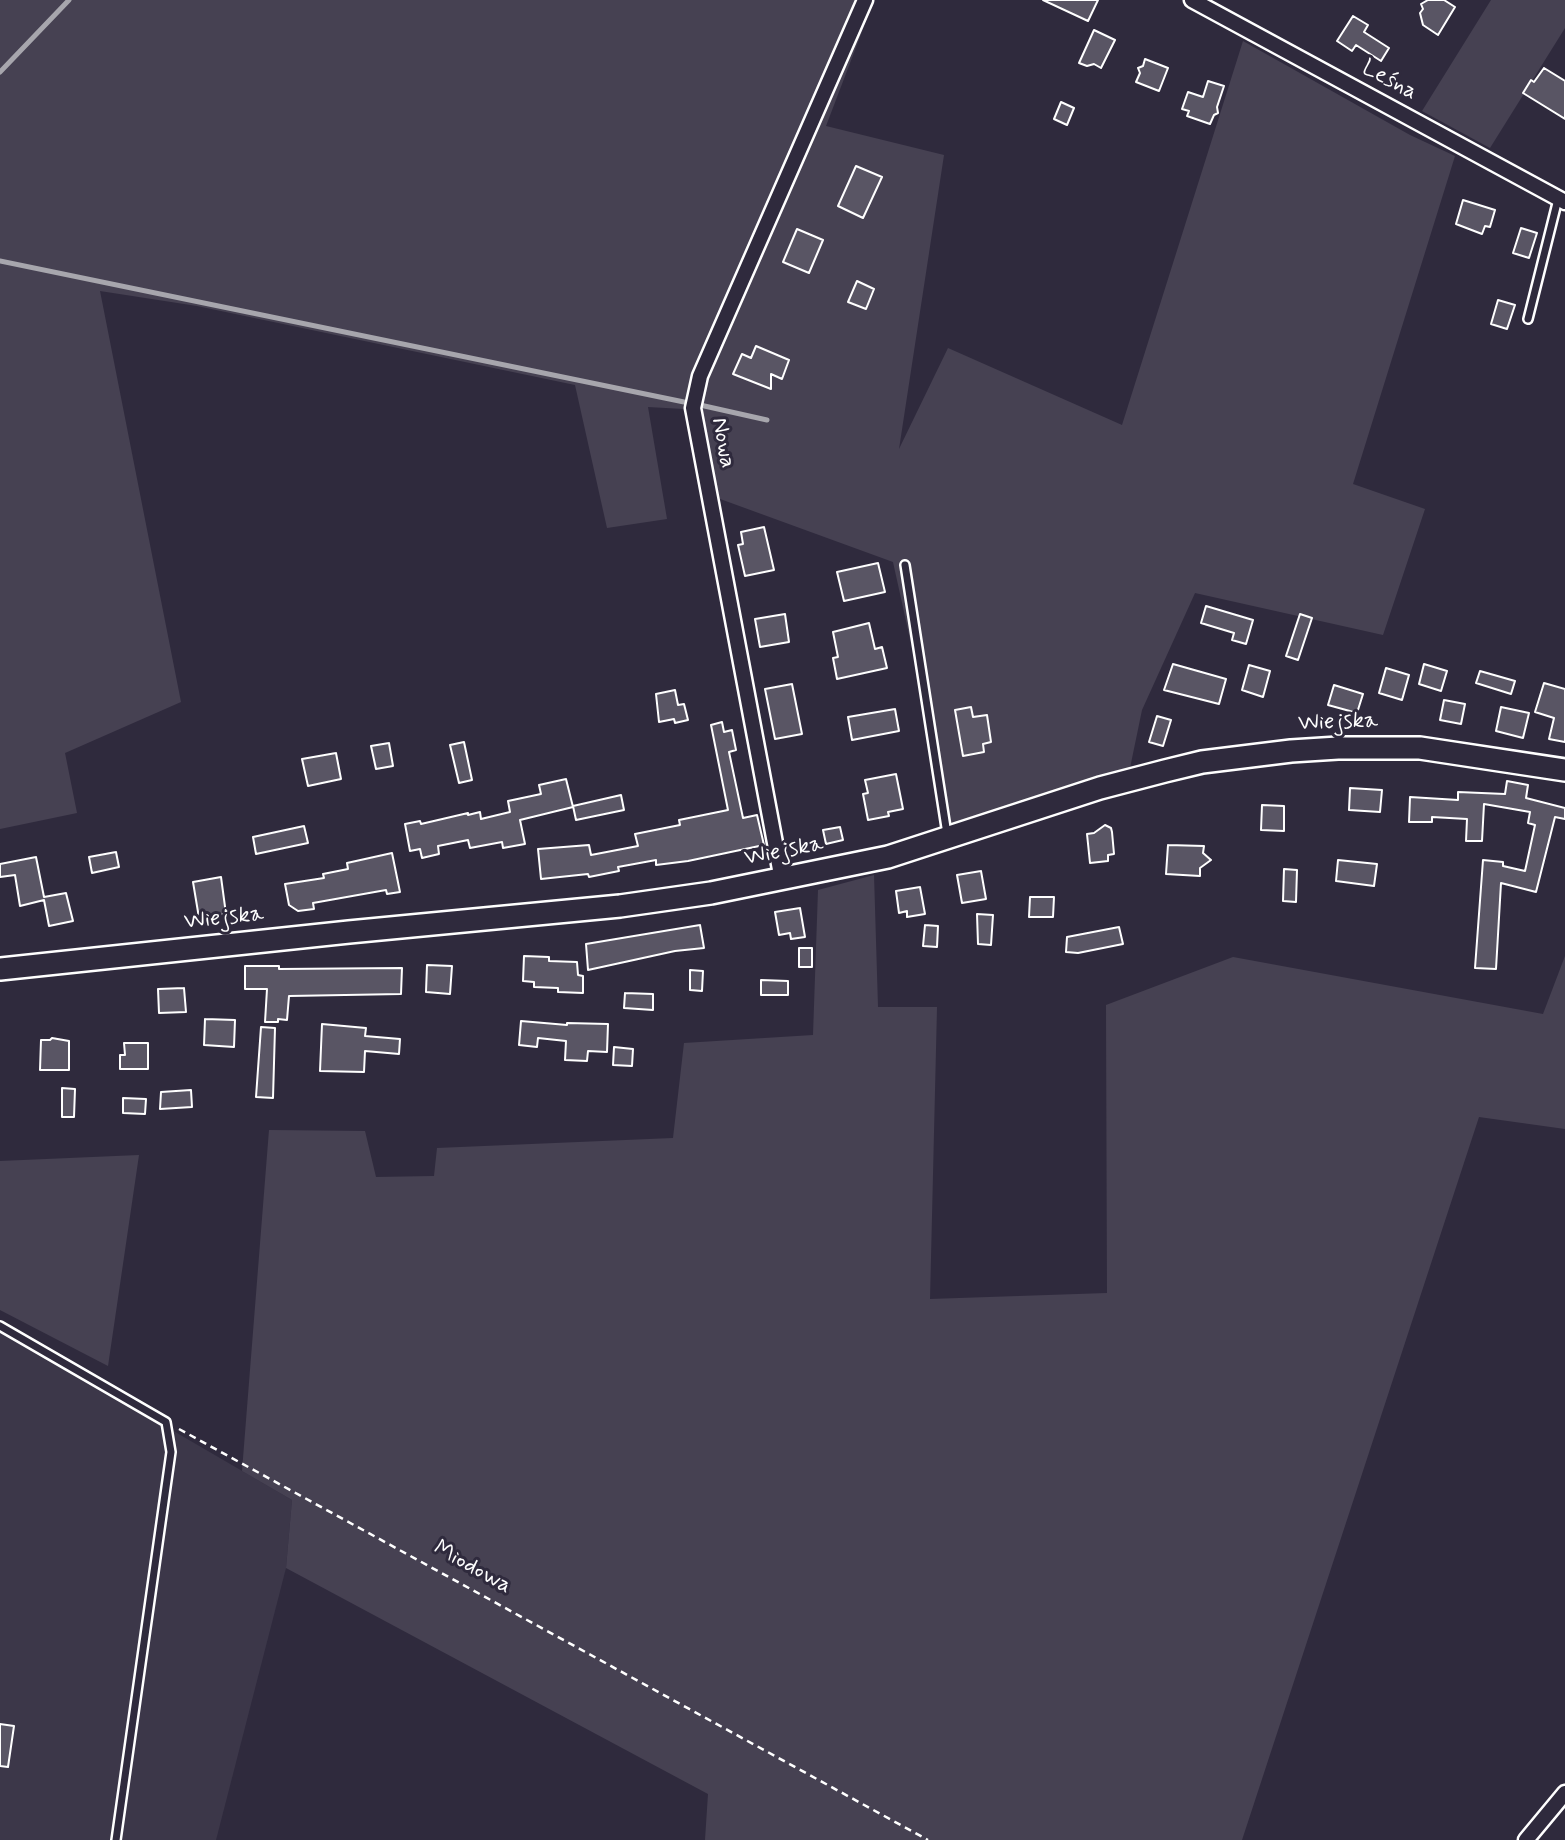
<!DOCTYPE html>
<html>
<head>
<meta charset="utf-8">
<style>
	body { margin:0 }
	canvas { display:block; background:#2f2a3d }
</style>
</head>
<body>
<canvas width="1565" height="1840"></canvas>
<script>
const c = document.querySelector('canvas').getContext('2d');
c.lineJoin = 'round';
function fillPath(path, color) { c.fillStyle = color; c.fill(path, 'evenodd'); }
const poly = rows => new Path2D(rows.map(r => 'M' + r).join(''));
function trace(path, color, width, dash) { c.strokeStyle = color; c.lineWidth = width; c.lineCap = dash ? 'butt' : 'round'; c.setLineDash(dash || []); c.stroke(path); }
function drawText(font, color, halo, rows, align = 'center') {
  c.font = font + ' Mynerve,sans-serif'; c.lineWidth = 6; c.setLineDash([]); c.textBaseline = 'middle'; c.strokeStyle = halo; c.fillStyle = color; for (const [text, x, y, turn = 0] of rows) {
    c.save(); c.translate(x, y); c.rotate((+turn || 0) * Math.PI / 180); c.textAlign = isNaN(turn) ? turn : align; if (halo) c.strokeText(text, 0, 0); c.fillText(text, 0, 0); c.restore();
  }
}
const built = poly([
	[0,1330,292,1500,286,1568,216,1840,0,1840]
]);
const green = poly([
	[0,0,874,0,826,126,944,155,899,449,948,348,1122,425,1243,41,1410,135,1455,156,1353,484,1425,509,1383,635,1195,593,1142,710,1130,768,1009,811,951,825,893,562,701,492,684,409,648,407,667,519,607,528,575,385,197,306,100,291,181,702,65,753,77,813,0,829],
	[1491,0,1565,0,1565,28,1490,148,1422,111],
	[874,875,878,1007,937,1007,930,1299,1107,1293,1106,1005,1233,957,1543,1014,1565,956,1565,1129,1479,1117,1242,1840,705,1840,708,1794,286,1568,292,1500,242,1471,269,1130,365,1131,376,1177,434,1176,437,1148,673,1138,684,1043,813,1035,818,890],
	[139,1155,108,1366,0,1310,0,1161]
]);
const stream = poly([
	[0,72,69,0],
	[0,261,684,402],
	[700,405,767,420]
]);
const building = poly([
	[1043,0,1098,0,1088,21,1043,0],
	[1428,0,1444,0,1455,7,1438,35,1423,25,1420,13,1423,9,1421,4,1428,0],
	[1353,16,1368,25,1364,32,1389,48,1381,61,1356,45,1352,51,1337,41,1353,16],
	[1094,30,1115,40,1101,68,1094,64,1087,66,1079,63,1094,30],
	[1145,59,1168,68,1159,91,1136,82,1140,73,1138,68,1143,66,1145,59],
	[1544,68,1565,81,1565,119,1523,93,1531,80,1534,82,1544,68],
	[1208,81,1224,86,1217,107,1218,113,1214,115,1210,124,1187,116,1189,111,1182,109,1188,92,1203,97,1208,81],
	[1061,102,1074,108,1067,125,1054,119,1061,102],
	[856,166,882,177,863,218,838,206,856,166],
	[1463,200,1495,210,1490,227,1485,226,1482,234,1456,224,1463,200],
	[1521,228,1537,233,1529,258,1513,253,1521,228],
	[797,229,823,240,809,273,783,262,797,229],
	[857,281,874,289,866,309,848,302,857,281],
	[1498,300,1515,305,1507,329,1491,324,1498,300],
	[756,346,789,360,782,379,771,374,771,389,733,374,742,354,751,358,756,346],
	[764,527,774,570,745,576,738,545,743,544,741,532,764,527],
	[878,563,885,592,844,601,837,572,878,563],
	[1206,606,1253,620,1246,644,1232,640,1234,633,1201,623,1206,606],
	[785,614,789,642,760,647,755,619,785,614],
	[1300,614,1312,618,1298,660,1286,656,1300,614],
	[869,623,875,649,882,647,887,668,837,679,833,658,838,657,833,632,869,623],
	[1173,664,1226,679,1219,704,1164,690,1173,664],
	[1424,664,1447,671,1441,691,1419,684,1424,664],
	[1249,665,1270,671,1263,697,1242,690,1249,665],
	[1386,668,1409,675,1402,700,1379,693,1386,668],
	[1480,671,1515,681,1511,694,1476,683,1480,671],
	[1544,683,1565,689,1565,742,1549,739,1554,718,1535,712,1544,683],
	[792,684,802,734,775,739,765,689,792,684],
	[1334,685,1363,694,1357,713,1328,705,1334,685],
	[675,690,678,705,684,704,688,720,675,723,674,719,659,722,656,694,675,690],
	[1444,700,1465,704,1461,724,1440,720,1444,700],
	[971,707,973,717,987,715,991,742,983,744,984,752,963,756,955,710,971,707],
	[1501,707,1529,713,1523,738,1496,731,1501,707],
	[895,709,899,731,852,740,848,717,895,709],
	[1157,716,1171,720,1163,746,1149,742,1157,716],
	[722,722,724,732,732,730,736,750,729,752,743,818,757,815,764,845,688,861,656,865,656,860,618,867,619,871,589,877,588,874,541,879,538,849,589,845,591,855,638,846,635,834,680,825,679,820,728,810,711,725,722,722],
	[464,742,472,780,459,783,450,745,464,742],
	[389,743,393,766,376,769,371,746,389,743],
	[336,753,341,779,308,786,302,759,336,753],
	[896,774,903,809,888,812,889,816,868,820,863,794,868,793,865,780,896,774],
	[566,779,573,807,520,820,525,844,503,848,502,842,470,848,468,840,438,846,439,854,422,858,420,849,410,851,405,824,420,821,421,824,468,813,468,815,480,812,481,819,510,812,508,801,541,794,539,785,566,779],
	[1507,781,1528,785,1526,798,1565,808,1565,819,1555,817,1536,892,1501,883,1496,969,1475,968,1483,860,1503,862,1503,866,1525,871,1535,825,1528,823,1530,812,1484,804,1482,841,1466,841,1467,819,1432,817,1432,822,1409,822,1410,797,1458,800,1458,792,1505,794,1507,781],
	[1350,788,1382,790,1380,812,1349,810,1350,788],
	[621,795,624,810,576,820,573,806,621,795],
	[1262,805,1284,806,1284,831,1261,830,1262,805],
	[1105,825,1111,828,1112,832,1114,854,1108,855,1108,861,1090,863,1087,834,1094,833,1105,825],
	[304,826,308,843,256,854,253,837,304,826],
	[840,827,843,840,826,844,823,830,840,827],
	[1168,845,1204,846,1203,853,1211,860,1200,868,1200,876,1166,874,1168,845],
	[116,852,119,867,92,873,89,857,116,852],
	[392,853,400,892,387,894,386,890,313,903,314,909,298,911,289,905,285,884,324,878,323,874,348,869,347,863,392,853],
	[36,857,44,897,66,893,73,921,49,926,44,900,20,906,15,875,0,877,0,864,36,857],
	[1338,860,1377,864,1374,886,1336,881,1338,860],
	[1284,869,1297,870,1296,902,1283,901,1284,869],
	[981,871,986,899,962,903,957,875,981,871],
	[221,877,226,914,199,918,193,882,221,877],
	[920,887,925,914,907,917,907,911,899,913,896,891,920,887],
	[1030,897,1054,897,1053,917,1029,917,1030,897],
	[800,908,805,937,791,939,790,933,779,935,775,912,800,908],
	[977,914,993,915,991,945,978,944,977,914],
	[700,925,704,948,675,951,588,970,586,944,700,925],
	[925,925,938,926,937,947,923,946,925,925],
	[1119,927,1123,944,1078,953,1066,952,1067,937,1119,927],
	[799,948,812,948,812,967,799,967,799,948],
	[524,956,549,957,549,961,577,962,578,975,583,976,583,993,558,992,558,988,534,987,534,982,523,981,524,956],
	[427,965,452,966,450,994,426,992,427,965],
	[245,966,279,966,279,969,402,968,401,994,289,996,287,1020,278,1019,278,1022,265,1022,267,989,245,989,245,966],
	[690,970,703,971,702,991,690,990,690,970],
	[761,980,788,981,788,995,761,995,761,980],
	[184,988,186,1012,159,1013,158,989,184,988],
	[625,993,653,994,653,1010,624,1008,625,993],
	[205,1019,235,1020,234,1047,204,1045,205,1019],
	[521,1021,567,1025,567,1023,608,1024,607,1052,588,1051,587,1061,565,1060,566,1041,538,1038,537,1047,519,1045,521,1021],
	[322,1024,366,1028,365,1036,400,1039,399,1054,365,1051,364,1072,320,1071,322,1024],
	[261,1027,275,1028,273,1098,256,1097,261,1027],
	[52,1038,69,1041,69,1070,40,1070,41,1040,50,1040,52,1038],
	[124,1043,148,1043,148,1069,120,1069,120,1055,125,1055,124,1043],
	[614,1047,633,1049,632,1066,613,1065,614,1047],
	[62,1088,75,1089,74,1117,62,1117,62,1088],
	[191,1090,192,1107,160,1109,161,1092,191,1090],
	[123,1098,146,1099,145,1114,123,1113,123,1098],
	[0,1724,14,1726,8,1767,0,1766,0,1724]
]);
const path = poly([
	[179,1429,928,1840]
]);
const lane = poly([
	[1528,319,1558,199],
	[905,565,947,834],
	[0,1326,166,1422,171,1452,116,1840]
]);
const street = poly([
	[1192,0,1565,202],
	[782,880,693,408,700,376,865,0],
	[1526,1840,1565,1793]
]);
const secondary = poly([
	[0,969,349,932,620,906,711,893,888,857,1100,788,1165,771,1202,762,1291,751,1338,748,1420,748,1565,770]
]);
const streetNames = [
	["Leśna",1389,81,28],
	["Nowa",722,443,79],
	["Wiejska",1338,723,-2],
	["Wiejska",784,852,-11],
	["Wiejska",224,919,-6],
	["Miodowa",472,1568,29]
];
fillPath(built, '#3c3749');
fillPath(green, '#464152');
trace(stream, '#a7a6ad', 5);
fillPath(building, '#595564');
trace(building, '#fff', 2);
trace(lane, '#fff', 12);
trace(street, '#fff', 19);
trace(secondary, '#fff', 26);
trace(path, '#fff', 2.5, [7, 5]);
trace(lane, '#2f2a3d', 7);
trace(street, '#2f2a3d', 14);
trace(secondary, '#2f2a3d', 21);
drawText('23px', '#fff', '#2f2a3d', streetNames);
</script>
</body>
</html>
